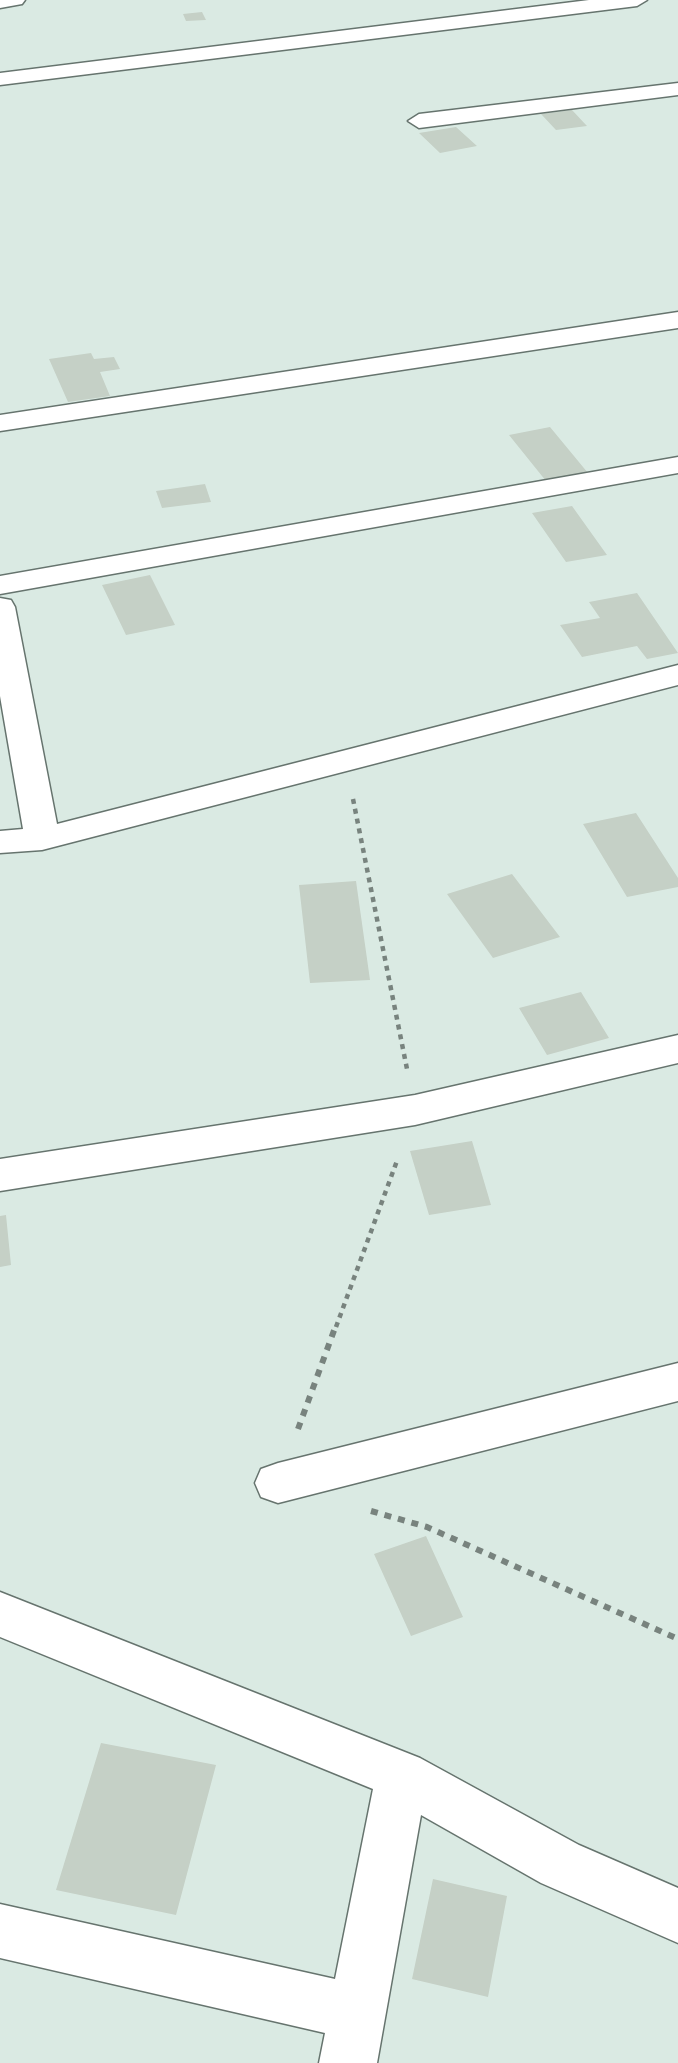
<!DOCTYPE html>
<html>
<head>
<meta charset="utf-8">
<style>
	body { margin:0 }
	canvas { display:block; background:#daeae3 }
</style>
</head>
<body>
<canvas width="678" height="2063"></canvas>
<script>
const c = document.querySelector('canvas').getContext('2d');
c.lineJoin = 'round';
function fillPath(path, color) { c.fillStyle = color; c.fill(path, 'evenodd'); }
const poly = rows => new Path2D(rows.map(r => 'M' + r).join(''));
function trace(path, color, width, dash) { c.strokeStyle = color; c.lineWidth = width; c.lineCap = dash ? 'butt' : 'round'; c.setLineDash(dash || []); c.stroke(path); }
const building = poly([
	[202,12,206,20,186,21,183,14],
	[572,110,587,126,556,130,541,114],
	[456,127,477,146,440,153,419,133],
	[91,353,94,359,114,357,120,369,100,372,110,396,68,402,49,359],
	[550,427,588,473,546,481,509,435],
	[205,484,211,502,162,508,156,491],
	[572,506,607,555,566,562,532,513],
	[150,575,175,625,126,635,102,585],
	[637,593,678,653,647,659,637,646,582,657,560,625,600,618,589,602],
	[636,813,678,878,678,887,627,897,583,824],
	[512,874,560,937,493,958,447,894],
	[356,881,370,980,310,983,299,885],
	[581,992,609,1038,547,1055,519,1008],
	[472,1141,491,1205,429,1215,410,1151],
	[6,1215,11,1265,0,1267,0,1216],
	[426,1536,463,1617,411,1636,374,1554],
	[101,1743,216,1765,176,1915,56,1890],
	[433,1879,507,1896,488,1997,412,1979]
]);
const pathFar1 = poly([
	[353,799,407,1069],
	[336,1327,398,1158]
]);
const path = poly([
	[298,1429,336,1325],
	[371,1511,427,1527,678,1639]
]);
const minor = poly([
	[0,0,25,0,22,4,0,8,0,0],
	[589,0,647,0,637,6,0,85,0,73,589,0],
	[678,83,678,95,419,128,408,121,419,114,678,83],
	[678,312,678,328,0,431,0,415,678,312],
	[678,457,678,473,0,594,0,576,678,457],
	[0,598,11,600,15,607,57,824,678,665,678,685,42,850,0,853,0,831,23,829,0,696,0,598],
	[678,1035,678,1063,415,1125,0,1191,0,1159,415,1095,678,1035],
	[678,1363,678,1401,278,1503,261,1497,255,1483,261,1469,278,1463,678,1363],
	[0,1592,420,1758,579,1845,678,1888,678,1943,541,1883,421,1815,377,2063,319,2063,325,2033,0,1958,0,1904,335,1979,373,1789,0,1637,0,1592]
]);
fillPath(building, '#c5d0c6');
trace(minor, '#66746e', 3);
trace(pathFar1, '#78837e', 4.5, [5, 5]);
trace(path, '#78837e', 6, [7, 7]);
fillPath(minor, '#fff');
</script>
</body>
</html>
